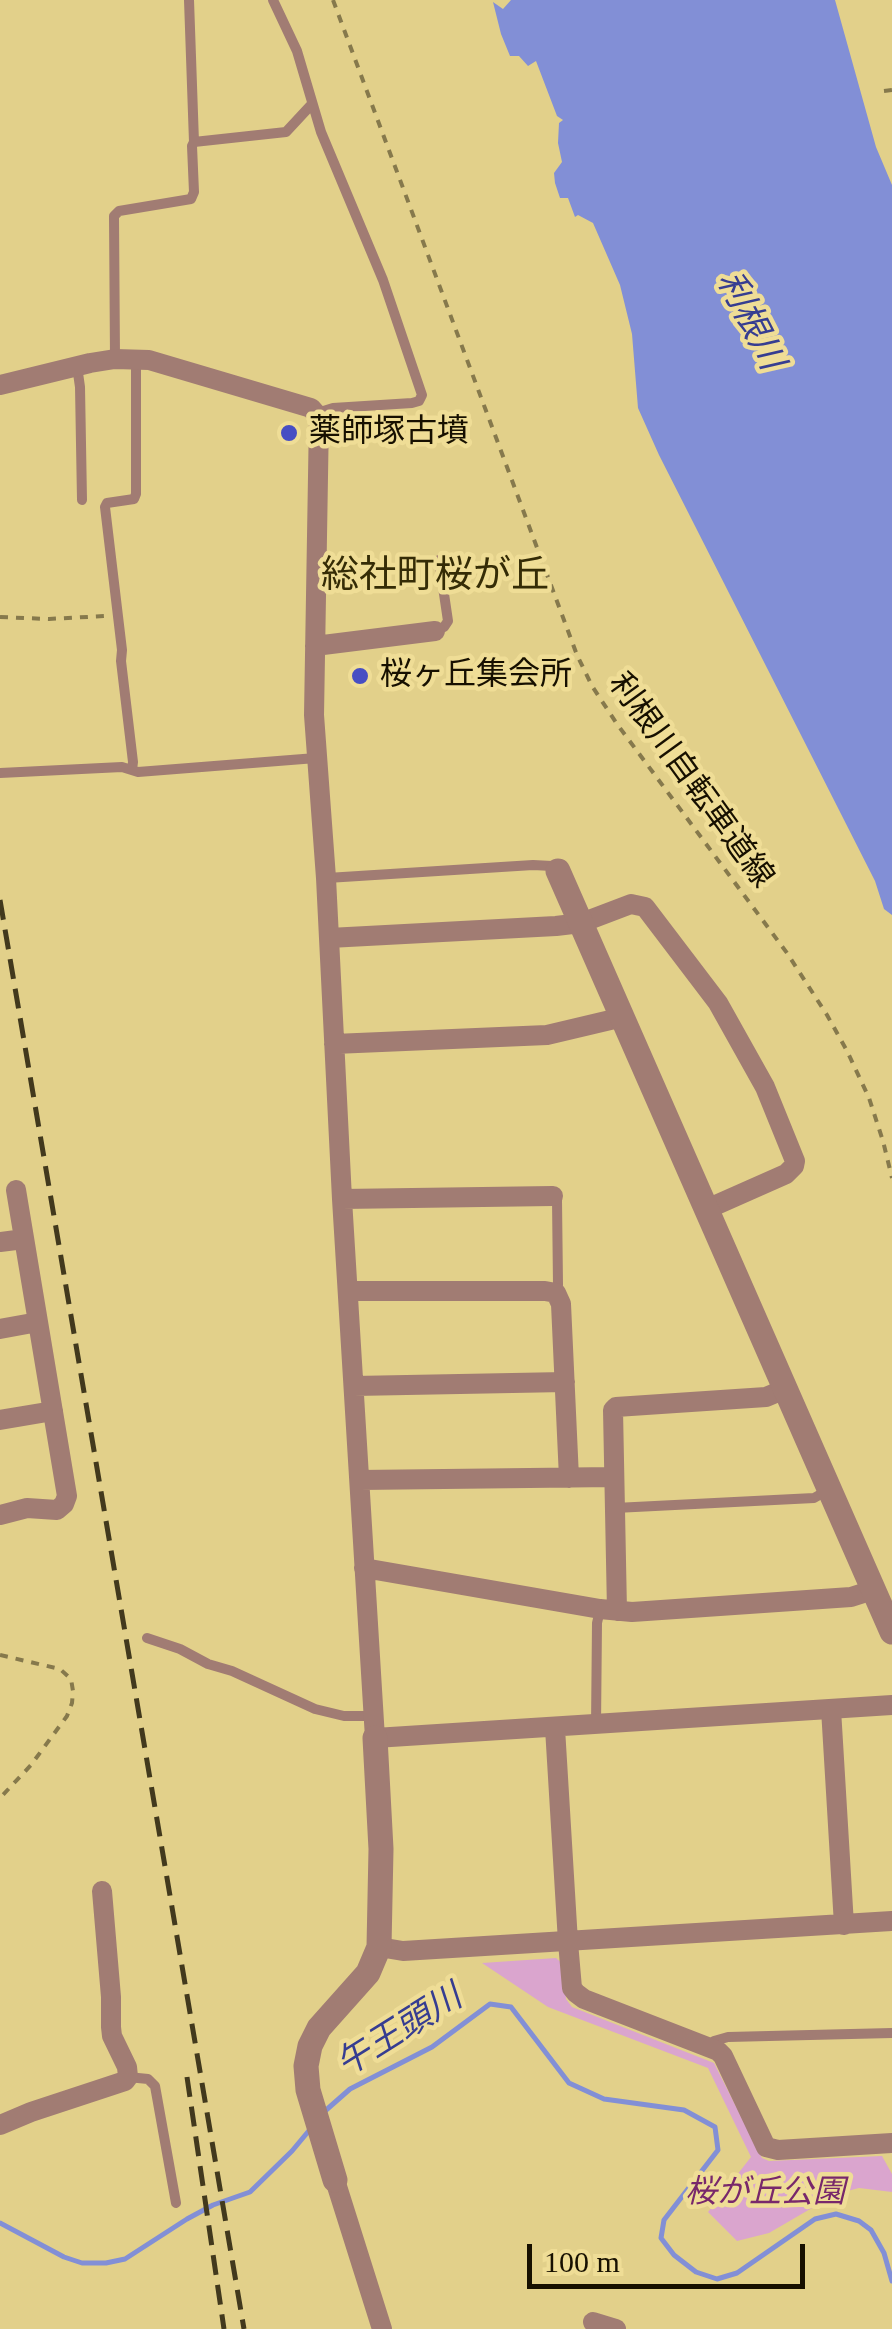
<!DOCTYPE html>
<html>
<head>
<meta charset="utf-8">
<style>
	body { margin:0 }
	#map { position:relative; width:892px; height:2329px; overflow:hidden; background:#e2d08a; font-family:"Times New Roman",serif }
	canvas { display:block }
	.scale { position:absolute; left:527px; top:2244px; width:278px; height:45px; box-sizing:border-box; border:5px solid #171000; border-top:0; padding-left:12px; font-size:30px; line-height:35px; white-space:nowrap; color:#171000; -webkit-text-stroke:8px #efdd96; paint-order:stroke }
</style>
</head>
<body>
<div id="map">
<canvas width="892" height="2329"></canvas>
<div class="scale">100 m</div>
</div>
<script>
const c = document.querySelector('canvas').getContext('2d');
c.lineJoin = 'round';
function fillPath(path, color) { c.fillStyle = color; c.fill(path, 'evenodd'); }
const poly = rows => new Path2D(rows.map(r => 'M' + r).join(''));
function trace(path, color, width, dash) { c.strokeStyle = color; c.lineWidth = width; c.lineCap = dash ? 'butt' : 'round'; c.setLineDash(dash || []); c.stroke(path); }
function drawText(font, color, halo, rows, align = 'center') {
  c.font = font + ' "Times New Roman","Noto Sans JP",serif'; c.lineWidth = 9; c.setLineDash([]); c.textBaseline = 'middle'; c.strokeStyle = halo; c.fillStyle = color; for (const [text, x, y, turn = 0] of rows) {
    c.save(); c.translate(x, y); c.rotate((+turn || 0) * Math.PI / 180); c.textAlign = isNaN(turn) ? turn : align; if (halo) c.strokeText(text, 0, 0); c.fillText(text, 0, 0); c.restore();
  }
}
const green = poly([
	[556,1958,564,1965,566,1999,572,2007,714,2063,762,2158,769,2161,882,2156,892,2174,892,2192,859,2188,836,2194,769,2233,737,2241,708,2212,751,2157,708,2068,548,2007,482,1963]
]);
const water = poly([
	[511,0,835,0,876,147,892,185,892,915,884,909,875,881,659,455,638,408,632,334,620,285,593,223,578,215,575,217,568,198,560,198,555,183,554,173,562,162,558,143,559,123,563,120,557,116,536,61,528,66,519,56,510,56,501,34,493,2,503,9]
]);
const stream = poly([
	[325,2111,350,2089,432,2047,490,2004,511,2007,569,2083,604,2099,684,2110,715,2127,718,2150,664,2220,661,2238,674,2255,696,2272,717,2279,737,2273,815,2219,836,2214,859,2221,871,2230,884,2253,892,2281],
	[0,2223,64,2257,82,2263,106,2263,125,2259,187,2219,213,2205,250,2192,292,2151,312,2127]
]);
const path = poly([
	[333,0,577,655,592,686,617,724,787,953,827,1015,847,1051,869,1098,883,1141,892,1178],
	[884,91,892,90],
	[0,617,49,619,104,616],
	[0,1655,60,1669,71,1679,73,1691,72,1703,67,1716,31,1765,0,1798]
]);
const service = poly([
	[189,0,194,142],
	[273,0,297,51,321,132,383,280,422,395,419,401,412,403,333,408,317,413],
	[115,358,114,216,119,211,191,199,194,192,192,146,194,142,286,132,312,104],
	[77,366,80,387,82,500],
	[435,631,444,627,448,621,439,560],
	[132,770,133,762,121,661,122,650,105,507,107,503,134,499,136,494,136,360],
	[0,773,122,767,138,772,316,758],
	[327,878,533,865,552,866,558,871],
	[553,1196,557,1200,558,1285,556,1293],
	[615,1508,814,1498,828,1490],
	[147,1638,180,1649,208,1664,232,1671,315,1709,344,1716,374,1716],
	[596,1726,597,1623,600,1610],
	[709,2046,714,2041,728,2037,892,2033],
	[128,2077,148,2079,155,2086,176,2203]
]);
const minor = poly([
	[0,385,90,363,115,359,149,360,311,408,319,417,314,715,326,878,342,1199,375,1738,892,1705],
	[315,646,435,631],
	[329,938,556,926,581,923,631,904,645,907,718,1003,765,1087,795,1161,794,1166,786,1174,707,1209],
	[334,1044,547,1035,623,1017],
	[342,1199,553,1196],
	[0,1242,24,1239],
	[348,1291,545,1291,556,1293,561,1304,569,1478],
	[0,1329,38,1322],
	[354,1386,565,1382],
	[0,1420,53,1411],
	[360,1480,613,1477],
	[0,1515,27,1508,57,1510,64,1504,67,1496,16,1190],
	[364,1568,600,1609,632,1612,851,1597,873,1590],
	[617,1611,613,1410,616,1407,766,1397,785,1389],
	[831,1709,844,1925],
	[555,1728,568,1942,572,1988,576,1993,584,1999,718,2051,723,2056,766,2147,778,2150,892,2143],
	[379,1947,403,1951,892,1921],
	[0,2125,31,2112,125,2081,128,2077,127,2067,112,2036,111,2027,111,1997,102,1891],
	[335,2180,382,2329],
	[593,2322,616,2329]
]);
const tertiary = poly([
	[558,871,892,1632],
	[335,2180,308,2090,306,2066,310,2046,319,2028,368,1973,379,1947,381,1849,375,1738]
]);
const rail = poly([
	[0,900,244,2329],
	[187,2077,224,2329]
]);
const markers = [
	[289,433,10,"#474ec3"],
	[360,676,10,"#474ec3"]
];
const poiNames = [
	["薬師塚古墳",309,433],
	["桜ヶ丘集会所",380,676]
];
const streetNames = [
	["利根川自転車道線",690,781,54]
];
const parkNames = [
	["桜が丘公園",765,2194]
];
const waterNames = [
	["利根川",749,321,63],
	["午王頭川",400,2032,-32]
];
const quarterNames = [
	["総社町桜が丘",435,577]
];
fillPath(green, '#daa5ce');
fillPath(water, '#828fd6');
trace(stream, '#828fd6', 5);
trace(path, '#86794c', 4, [8, 8]);
trace(service, '#a17c73', 10);
trace(minor, '#a17c73', 20);
trace(tertiary, '#a17c73', 25);
trace(rail, '#42391d', 5, [20, 10]);
for (const [x, y, r, color] of markers) { const dot = new Path2D(); dot.arc(x, y, r, 0, 2 * Math.PI); c.fillStyle = color; c.fill(dot); trace(dot, '#efdd96', 4); }
drawText('32px', '#171000', '#efdd96', poiNames, 'left');
drawText('32px', '#171000', '#efdd96', streetNames);
drawText('italic 32px', '#78286b', '#efdd96', parkNames);
drawText('italic 35px', '#363d91', '#efdd96', waterNames);
drawText('38px', '#352c06', '#efdd96', quarterNames);
</script>
</body>
</html>
